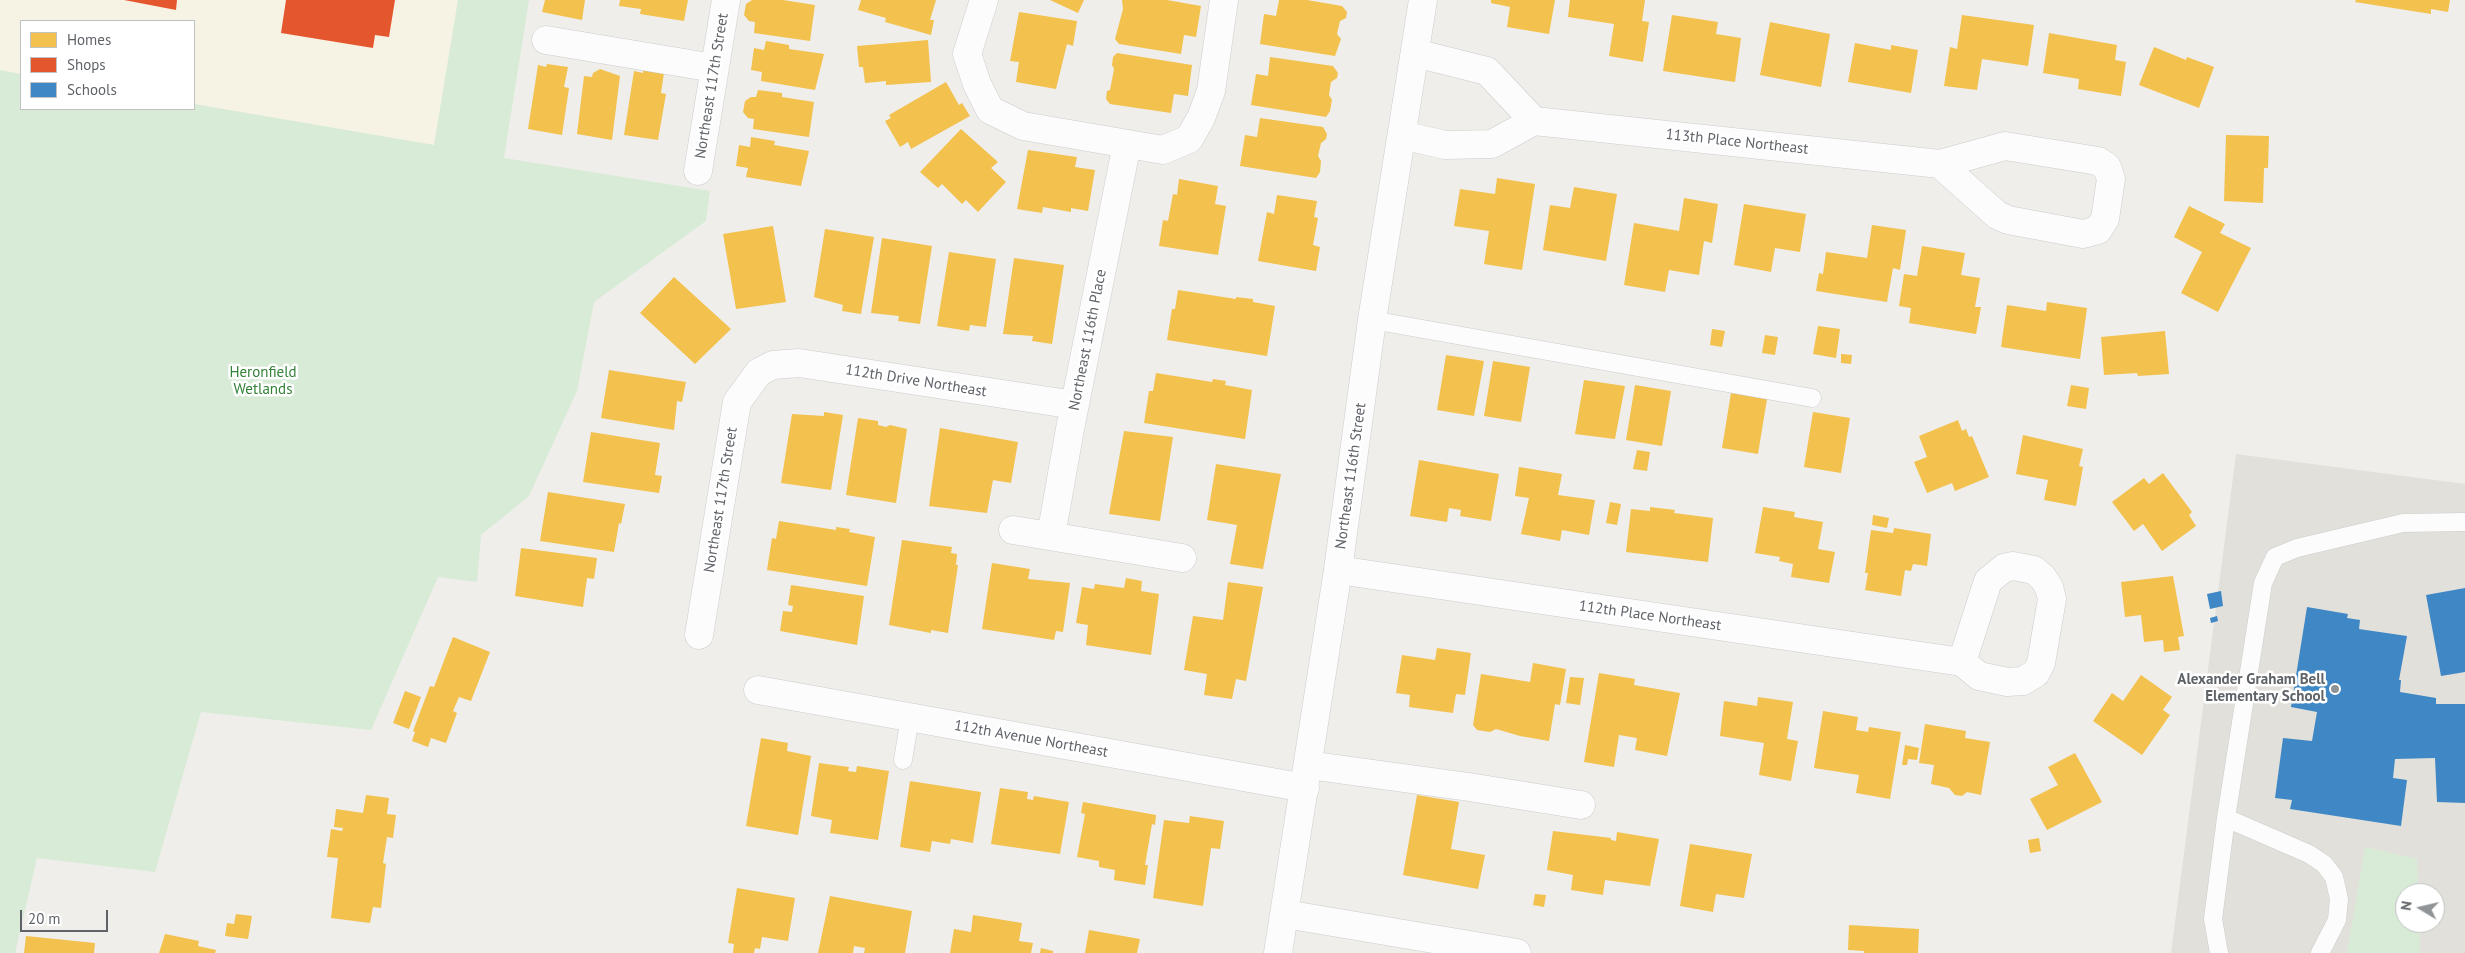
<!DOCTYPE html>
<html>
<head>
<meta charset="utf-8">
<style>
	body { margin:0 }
	#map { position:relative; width:2465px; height:953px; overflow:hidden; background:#efeeea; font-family:"PT Sans",sans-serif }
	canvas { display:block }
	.legend { position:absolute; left:20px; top:20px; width:175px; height:90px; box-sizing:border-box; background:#fff; border:1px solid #bfc1c3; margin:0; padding:6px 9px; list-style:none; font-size:15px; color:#5f6368 }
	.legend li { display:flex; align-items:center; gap:10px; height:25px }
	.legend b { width:25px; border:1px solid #bfc1c3 }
	.north { position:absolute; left:2395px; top:883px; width:50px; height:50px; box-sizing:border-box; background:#fff; border:1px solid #bfc1c3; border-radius:50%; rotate:279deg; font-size:14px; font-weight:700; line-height:20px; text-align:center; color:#5f6368 }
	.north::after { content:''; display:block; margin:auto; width:18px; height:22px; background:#919496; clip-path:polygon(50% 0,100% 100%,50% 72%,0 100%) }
	.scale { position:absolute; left:20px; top:910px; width:88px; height:22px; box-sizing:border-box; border:2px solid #5f6368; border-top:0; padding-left:6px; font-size:15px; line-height:18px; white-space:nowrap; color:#5f6368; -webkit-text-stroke:4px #fff; paint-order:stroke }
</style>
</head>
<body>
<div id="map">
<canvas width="2465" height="953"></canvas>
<ul class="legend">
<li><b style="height:14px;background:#f2c14e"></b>Homes</li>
<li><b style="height:14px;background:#e4572e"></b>Shops</li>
<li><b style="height:14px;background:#3f88c5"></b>Schools</li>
</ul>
<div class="north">N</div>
<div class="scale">20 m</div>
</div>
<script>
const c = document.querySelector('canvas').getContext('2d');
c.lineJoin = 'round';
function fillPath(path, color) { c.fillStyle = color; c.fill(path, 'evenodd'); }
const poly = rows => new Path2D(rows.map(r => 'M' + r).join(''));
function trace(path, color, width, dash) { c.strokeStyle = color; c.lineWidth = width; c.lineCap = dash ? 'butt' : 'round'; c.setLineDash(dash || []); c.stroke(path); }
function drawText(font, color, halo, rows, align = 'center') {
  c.font = font + ' "PT Sans",sans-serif'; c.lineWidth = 5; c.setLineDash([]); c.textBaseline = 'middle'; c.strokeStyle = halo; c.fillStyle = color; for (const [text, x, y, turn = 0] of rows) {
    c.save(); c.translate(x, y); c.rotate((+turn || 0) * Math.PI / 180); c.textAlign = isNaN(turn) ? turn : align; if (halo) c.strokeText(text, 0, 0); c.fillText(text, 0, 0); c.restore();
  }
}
const commercial = poly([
	[0,0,458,0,434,145,194,104,194,21,21,21,21,74,0,70]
]);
const education = poly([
	[2236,454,2465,484,2465,953,2171,953],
	[2405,893,2435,893,2435,923,2405,923]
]);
const green = poly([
	[458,0,529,0,504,158,710,191,706,221,594,302,577,391,529,496,481,535,477,582,438,577,371,730,201,712,155,872,37,858,15,953,0,953,0,70,21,74,21,109,194,109,194,104,434,145],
	[2365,847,2417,859,2418,893,2405,893,2405,923,2419,923,2420,953,2347,953]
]);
const homes = poly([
	[545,0,585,0,582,20,542,12],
	[620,0,688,0,684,21,640,14,641,9,619,6],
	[752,0,783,0,815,5,810,41,754,33,755,22,749,21,744,15,746,4],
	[861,0,936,0,930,20,934,20,931,35,885,22,886,18,858,10],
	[1050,0,1084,0,1078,13],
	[1122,0,1167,0,1201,6,1196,37,1184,35,1181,54,1119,44,1115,39,1123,9],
	[1279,0,1307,0,1342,6,1347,12,1346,18,1340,21,1337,34,1341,39,1335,56,1260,44,1264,14,1276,16],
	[1491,0,1555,0,1549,34,1507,27,1510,7,1491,3],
	[1570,0,1645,0,1642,21,1649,22,1643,62,1609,56,1614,24,1568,17],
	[2356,0,2450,0,2448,12,2431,9,2431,14,2355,2],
	[1019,12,1077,21,1073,46,1067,44,1056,89,1016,82,1019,62,1010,61],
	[1672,15,1718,22,1716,34,1741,38,1735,82,1663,71],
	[1962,15,2034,25,2028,66,1982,59,1977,90,1944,86,1950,47,1957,49],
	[1770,22,1830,34,1821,87,1760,75],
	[2049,33,2117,45,2115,60,2126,62,2121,96,2078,89,2079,79,2043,73],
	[928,40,931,82,886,85,886,81,865,83,863,67,859,67,857,46],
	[766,41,789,45,789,49,824,54,815,90,761,81,762,72,751,70,754,48,764,50],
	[1855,43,1891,50,1891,45,1918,50,1911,93,1848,82],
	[2154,47,2186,60,2187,57,2214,67,2199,108,2139,85],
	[1117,53,1192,65,1188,96,1174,94,1171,113,1110,104,1106,99,1107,91,1110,90,1114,69,1112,65,1113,57],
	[1270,57,1333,66,1338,73,1337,78,1331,82,1329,95,1332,100,1330,111,1326,117,1251,105,1256,74,1268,76],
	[547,64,568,67,564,87,569,88,562,135,528,129,538,65,546,67],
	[600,69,620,76,612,140,577,134,584,76,592,77,593,73],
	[643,70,664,73,661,93,666,94,658,140,624,135,634,71,643,73],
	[946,82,959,105,962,103,970,116,911,149,908,142,900,147,885,121,891,118,889,115],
	[758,90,782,93,782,97,814,102,809,137,753,129,754,119,748,118,743,112,745,101,751,97,756,97],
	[1260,118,1323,127,1327,134,1326,139,1321,143,1318,156,1321,161,1320,172,1316,178,1240,166,1245,135,1257,137],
	[961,129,998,162,991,168,1006,182,978,212,966,200,962,204,942,184,938,188,920,172],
	[2226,135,2269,136,2268,168,2264,168,2263,203,2224,201],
	[751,137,775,141,774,145,809,151,801,186,746,177,748,168,736,166,739,145,750,147],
	[1028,150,1077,157,1075,167,1095,170,1088,211,1071,208,1071,212,1043,207,1042,213,1017,209],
	[1497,178,1535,184,1522,270,1484,264,1489,231,1454,226,1460,189,1495,194],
	[1179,179,1218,186,1215,204,1226,206,1218,255,1159,246,1163,220,1168,221,1173,194,1177,195],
	[1574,187,1617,194,1606,261,1543,250,1550,205,1570,208],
	[1277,195,1317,201,1314,217,1318,218,1313,245,1320,247,1316,271,1258,261,1267,212,1274,214],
	[1684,198,1718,204,1712,243,1704,241,1699,275,1669,270,1665,292,1624,285,1634,223,1679,231],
	[1744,204,1806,214,1800,252,1775,248,1771,272,1734,265],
	[2189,206,2225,224,2220,233,2251,248,2218,312,2181,293,2202,252,2174,237],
	[1872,225,1906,230,1900,270,1893,268,1887,302,1816,291,1819,273,1823,274,1826,252,1867,258],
	[773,226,786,302,736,309,723,234],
	[825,229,874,237,861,314,842,311,843,305,814,297],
	[882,238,932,246,920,324,898,321,899,316,871,313],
	[1922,246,1965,253,1961,275,1980,278,1975,307,1981,307,1976,334,1909,323,1911,308,1899,306,1904,274,1917,276],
	[949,252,996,259,986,327,970,325,969,331,937,326],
	[1014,258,1064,265,1052,344,1032,341,1033,336,1003,334],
	[674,277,731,329,695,364,640,313],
	[1178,290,1236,299,1236,297,1253,299,1253,302,1275,306,1267,356,1167,340,1172,309,1175,309],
	[2047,302,2087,308,2080,359,2001,347,2007,305,2046,311],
	[1818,326,1840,329,1836,358,1813,354],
	[1712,329,1725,331,1722,347,1710,345],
	[2165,331,2169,374,2138,376,2137,373,2104,375,2101,337],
	[1765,335,1778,337,1775,355,1762,353],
	[1841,354,1852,355,1851,364,1841,363],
	[1446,355,1484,361,1474,416,1437,410],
	[1493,361,1530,367,1521,422,1484,416],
	[609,370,686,382,682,402,677,401,674,430,601,418],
	[1156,373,1212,382,1213,379,1226,381,1225,385,1252,390,1245,439,1144,423,1149,391,1153,391],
	[1584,380,1625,386,1615,439,1575,434],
	[1635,385,1671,391,1662,446,1626,440],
	[2071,385,2089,388,2086,409,2067,406],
	[1731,393,1767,399,1758,454,1722,448],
	[824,412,843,415,831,490,781,483,792,414,824,416],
	[1813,412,1850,418,1841,473,1804,467],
	[858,418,878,421,878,425,886,427,890,425,907,429,896,503,846,495],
	[1958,420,1962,431,1966,429,1969,437,1972,436,1989,477,1955,491,1952,483,1927,493,1914,462,1927,457,1919,436],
	[940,428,1018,442,1011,483,993,480,987,513,929,506],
	[1124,431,1173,437,1160,521,1109,514],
	[591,432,660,443,655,475,662,476,659,493,583,482],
	[2023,435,2083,449,2079,466,2083,467,2076,506,2044,500,2048,480,2016,474],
	[1637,450,1650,452,1647,471,1633,469],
	[1419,460,1499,474,1491,521,1460,516,1461,510,1449,508,1447,522,1410,516],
	[1216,464,1281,474,1263,569,1230,564,1237,525,1207,520],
	[1519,467,1562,474,1558,495,1595,500,1589,535,1562,530,1560,541,1521,534,1529,498,1515,496],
	[2163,473,2192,512,2189,515,2196,526,2162,551,2143,524,2134,531,2112,502,2144,478,2149,484],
	[548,492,625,504,621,524,619,523,614,552,540,541],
	[1610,502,1621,504,1617,525,1606,523],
	[1650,507,1675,510,1674,513,1713,518,1708,562,1626,552,1631,509,1650,511],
	[1763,507,1795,512,1794,517,1823,522,1818,549,1835,552,1829,583,1791,577,1793,564,1779,561,1780,557,1755,553],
	[1873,515,1889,518,1887,528,1872,525],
	[779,521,836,530,836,527,850,529,849,532,875,537,867,586,767,570,772,538,776,539],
	[1894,528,1931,534,1927,566,1913,564,1911,571,1905,570,1901,596,1865,590,1868,573,1865,573,1871,530,1893,533],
	[902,540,952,547,951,553,957,554,956,565,958,565,948,633,931,630,931,633,889,625],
	[521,548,597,558,594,579,587,578,583,607,515,596],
	[992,563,1030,569,1028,579,1070,583,1063,632,1056,631,1054,640,982,629],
	[2173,576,2184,636,2178,637,2180,650,2164,652,2163,640,2144,642,2141,615,2125,617,2121,582],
	[1126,578,1142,581,1141,591,1159,594,1151,655,1086,645,1088,625,1076,623,1082,587,1094,589,1095,584,1124,588],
	[1228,582,1263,587,1246,681,1236,679,1232,699,1204,695,1207,674,1184,670,1193,616,1223,620],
	[791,585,864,596,857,645,780,631,783,611,792,612,793,606,788,605],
	[453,637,490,652,471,701,459,697,453,711,457,713,446,743,431,738,428,747,412,741,415,732,413,731,430,686,434,687],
	[1437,648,1471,653,1465,695,1456,694,1453,713,1409,707,1410,695,1396,693,1402,655,1435,660],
	[1533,663,1566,669,1560,705,1555,704,1549,741,1520,736,1496,729,1490,732,1477,730,1473,725,1481,674,1530,682],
	[1599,673,1635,679,1634,685,1680,693,1667,756,1635,750,1637,738,1619,735,1614,767,1584,762],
	[2141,675,2172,697,2163,710,2170,715,2142,755,2093,721,2112,693,2123,701],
	[1570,677,1584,678,1580,705,1566,703],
	[405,691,421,697,409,729,393,723],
	[1758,697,1793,702,1787,739,1798,741,1791,781,1759,775,1764,743,1720,736,1724,701,1757,706],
	[1823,711,1858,717,1856,730,1868,732,1869,727,1901,732,1890,799,1856,793,1859,775,1814,768],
	[1925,724,1966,731,1965,738,1990,742,1981,795,1967,792,1962,796,1955,795,1949,788,1931,784,1934,765,1919,763],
	[761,738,788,743,787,751,811,756,798,835,746,826],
	[1905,745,1919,748,1917,760,1908,759,1907,765,1902,765],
	[2075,753,2102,802,2047,830,2030,799,2058,785,2048,767],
	[819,763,849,767,848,771,856,772,857,766,889,771,878,840,830,833,832,820,811,816],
	[910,781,981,792,973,843,951,839,950,844,932,841,930,852,900,847],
	[1000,788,1028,792,1027,799,1033,800,1034,796,1069,802,1060,854,991,844],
	[366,795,389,798,387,814,396,815,393,838,387,837,383,863,386,864,381,908,373,907,370,923,331,918,338,858,327,857,331,829,342,831,343,828,334,827,336,809,363,813],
	[1417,795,1459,802,1451,849,1485,855,1478,889,1403,875],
	[1083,802,1156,815,1155,825,1152,824,1145,865,1148,865,1145,885,1114,880,1115,870,1099,867,1099,861,1077,857,1085,814,1081,813],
	[1190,816,1224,821,1220,849,1211,848,1203,906,1153,898,1164,820,1189,823],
	[1553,831,1611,838,1611,840,1616,841,1617,832,1659,839,1650,886,1605,880,1603,895,1571,890,1573,875,1547,870],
	[2039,838,2041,851,2030,853,2028,840],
	[1690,844,1752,854,1744,898,1716,894,1713,912,1680,906],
	[737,888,795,898,788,941,762,937,760,949,755,948,754,953,733,953,734,944,728,943],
	[1535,894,1546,895,1544,907,1533,905],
	[830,896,912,911,905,953,864,953,865,948,854,946,853,953,818,953],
	[236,914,252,916,248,939,225,936,227,923,234,924],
	[973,915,1022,923,1019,941,1033,943,1031,953,950,953,954,929,971,932],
	[1849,925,1919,929,1918,953,1864,953,1864,951,1848,950],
	[1089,930,1140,939,1137,953,1085,953],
	[165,934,199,941,198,946,216,950,215,953,159,953],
	[26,936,95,943,94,953,24,953],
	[1041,948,1053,951,1053,953,1040,953]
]);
const shops = poly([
	[124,0,177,0,176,10],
	[286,0,395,0,389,37,375,35,373,48,281,33]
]);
const schools = poly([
	[2465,588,2465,672,2441,676,2426,595],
	[2221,591,2223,606,2210,609,2207,594],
	[2307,607,2348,614,2347,618,2360,620,2359,629,2407,636,2399,680,2401,680,2400,692,2436,698,2436,704,2465,704,2465,803,2437,802,2435,758,2395,759,2393,778,2407,780,2401,826,2290,809,2292,800,2275,798,2283,738,2312,741,2317,712,2291,707],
	[2217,616,2218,621,2211,623,2210,618]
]);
const service = poly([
	[1372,320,1812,398],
	[903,760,910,717],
	[2226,818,2309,854,2324,864,2334,877,2339,899,2337,920,2320,953],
	[2219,953,2213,919,2226,818,2263,583,2275,557,2297,548,2403,523,2465,522]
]);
const minor = poly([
	[984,0,967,54,977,84,990,110,1023,126,1163,150,1189,139,1201,118,1211,91,1224,0],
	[546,40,714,68],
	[1415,53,1487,71,1534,121],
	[1402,135,1445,145,1492,144,1534,121,1940,164,1997,215,2008,220,2083,234,2098,230,2105,219,2111,179,2107,167,2098,161,2005,146,1940,164],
	[698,171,726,0],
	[1013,530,1182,558],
	[1051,536,1070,429,1127,144],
	[1338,570,1962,662,1988,581,2004,568,2013,566,2034,570,2043,578,2049,587,2052,599,2041,663,2036,673,2023,681,2007,682,1979,676,1962,662],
	[699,635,737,402,759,372,773,365,799,363,1075,405],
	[758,690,1305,788],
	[1308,765,1469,787,1581,805],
	[1285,914,1517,953]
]);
const tertiary = poly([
	[1278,953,1338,570,1372,320,1423,0]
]);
const markers = [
	[2335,689,5,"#919496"]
];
const streetNames = [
	["Northeast 117th Street",712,86,-81],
	["113th Place Northeast",1737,142,6],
	["Northeast 116th Place",1088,340,-79],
	["112th Drive Northeast",916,381,9],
	["Northeast 116th Street",1351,476,-82],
	["Northeast 117th Street",721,500,-81],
	["112th Place Northeast",1650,616,8],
	["112th Avenue Northeast",1031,739,10]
];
const parkNames = [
	["Heronfield",263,373],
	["Wetlands",263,390]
];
const poiNames = [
	["Alexander Graham Bell",2325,680],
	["Elementary School",2325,697]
];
fillPath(commercial, '#f7f3e4');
fillPath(education, '#e2e0da');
fillPath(green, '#d8ebd6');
fillPath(homes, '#f2c14e');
fillPath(shops, '#e4572e');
fillPath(schools, '#3f88c5');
trace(service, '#cbcccc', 19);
trace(minor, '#cbcccc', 29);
trace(tertiary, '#cbcccc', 29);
trace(service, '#fdfcfc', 18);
trace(minor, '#fdfcfc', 28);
trace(tertiary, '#fdfcfc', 28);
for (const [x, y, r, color] of markers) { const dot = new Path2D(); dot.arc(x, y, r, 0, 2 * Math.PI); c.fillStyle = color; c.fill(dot); trace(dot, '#fff', 2); }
drawText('15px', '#5f6368', '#fff', streetNames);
drawText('15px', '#348238', '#fff', parkNames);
drawText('bold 15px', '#5f6368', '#fff', poiNames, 'right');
</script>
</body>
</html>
